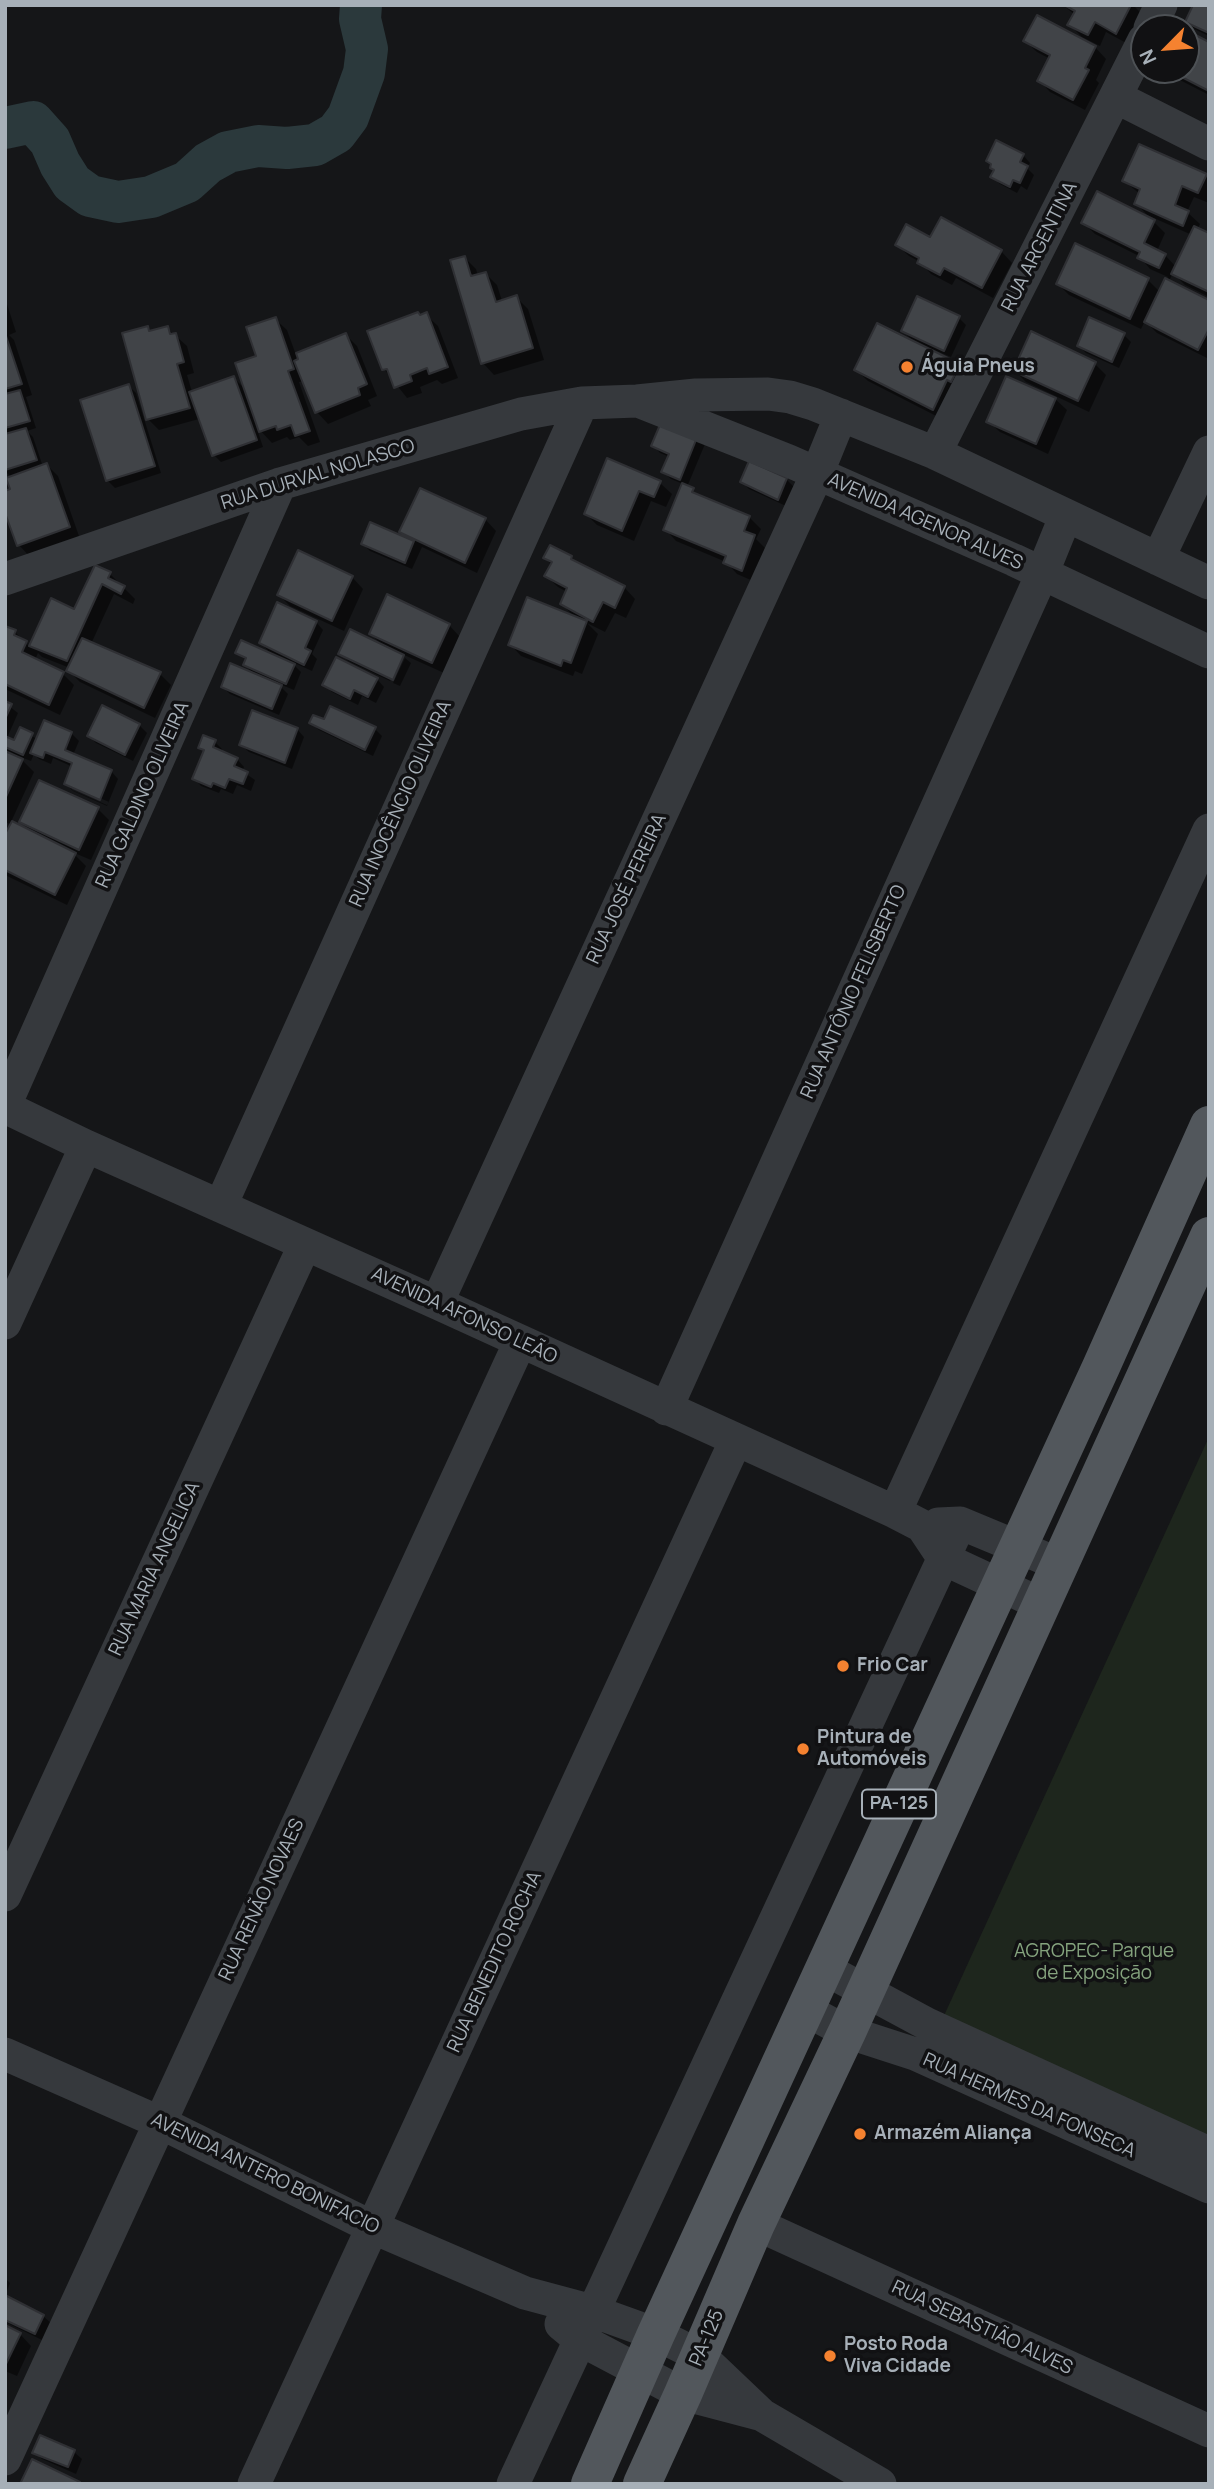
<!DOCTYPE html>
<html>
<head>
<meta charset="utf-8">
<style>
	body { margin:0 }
	#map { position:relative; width:1214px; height:2489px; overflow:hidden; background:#151618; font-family:Manrope,sans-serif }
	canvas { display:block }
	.frame { position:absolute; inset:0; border:7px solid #a7b0b8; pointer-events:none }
	.north { position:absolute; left:1130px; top:14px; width:70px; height:70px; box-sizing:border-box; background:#111113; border:2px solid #4d5155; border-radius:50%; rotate:245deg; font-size:19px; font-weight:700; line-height:28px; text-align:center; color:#a7b0b8 }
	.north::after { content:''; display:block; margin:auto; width:24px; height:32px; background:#f58230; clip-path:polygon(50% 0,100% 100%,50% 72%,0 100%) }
</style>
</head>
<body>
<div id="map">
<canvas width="1214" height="2489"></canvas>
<div class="frame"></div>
<div class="north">N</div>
</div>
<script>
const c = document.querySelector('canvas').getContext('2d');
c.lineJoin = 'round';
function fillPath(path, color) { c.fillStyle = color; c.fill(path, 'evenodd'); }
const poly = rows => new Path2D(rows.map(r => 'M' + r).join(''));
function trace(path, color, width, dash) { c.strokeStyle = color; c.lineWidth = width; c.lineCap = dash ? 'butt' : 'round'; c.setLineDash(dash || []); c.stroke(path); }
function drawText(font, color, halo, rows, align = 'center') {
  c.font = font + ' Manrope,sans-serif'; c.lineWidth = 7; c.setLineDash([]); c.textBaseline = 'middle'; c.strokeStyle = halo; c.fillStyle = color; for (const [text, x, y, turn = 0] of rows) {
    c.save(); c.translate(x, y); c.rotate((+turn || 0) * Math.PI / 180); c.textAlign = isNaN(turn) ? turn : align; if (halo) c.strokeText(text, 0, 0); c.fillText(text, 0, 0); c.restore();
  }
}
const green = poly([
	[1209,1437,1209,2142,942,2020]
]);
const shadow = poly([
	[1063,5,1133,5,1143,15,1128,44,1106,32,1100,46,1082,37,1070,25,1075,15],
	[1209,5,1209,36,1194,29,1187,21],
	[1186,32,1209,43,1209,95,1174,77,1167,70,1186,70],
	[1025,41,1095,47,1106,59,1096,80,1099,83,1085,110,1050,92,1039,80,1050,59,1037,52],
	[1023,155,1030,163,1027,168,1034,175,1027,190,1021,186,1017,193,1000,184,992,177,995,171],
	[1206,176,1209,179,1209,203,1194,197,1187,212,1200,224,1197,230,1209,235,1209,297,1185,285,1173,273,1169,281,1209,302,1209,359,1157,333,1145,321,1141,329,1069,295,1058,284,1148,280,1160,292,1168,277,1150,269,1139,256,1095,234,1084,223,1098,194,1154,222,1165,233,1157,251,1165,255,1176,267,1192,235,1147,215,1136,203,1140,194,1124,181],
	[931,239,1001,251,1012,263,993,298,956,278,952,285,931,274,920,262,909,256,897,245],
	[465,258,476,269,478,276,486,274,497,285,502,301,516,297,528,309,544,360,494,375,483,363],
	[5,298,16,332,9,335,14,340,32,395,26,397,36,428,27,431,33,437,43,467,47,465,58,476,80,539,30,557,19,545,5,507,12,490,12,478,5,471],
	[426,315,438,326,458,378,442,384,437,380,420,387,422,393,407,398,384,369,421,317],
	[959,318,966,325,951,357,913,341,903,331],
	[275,319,287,330,296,355,346,335,357,346,377,396,368,400,371,406,328,424,317,412,304,381,299,382,320,442,308,446,299,437,290,440,287,437,272,443,256,426,263,447,221,462,214,455,199,419,159,430,148,419,147,328,151,332,167,328,187,346,194,373,187,375,192,392,234,378,246,390],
	[1124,335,1131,342,1119,368,1086,353,1079,346],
	[1095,364,1106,375,1089,412,1026,382,1015,371],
	[958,366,970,377,944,420,868,381,856,370],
	[129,386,136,393,161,473,115,488,107,480],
	[1053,397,1067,410,1048,454,1000,432,988,421],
	[697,437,705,444,687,487,701,497,749,517,761,529,756,539,765,548,753,581,737,574,726,562,676,541,665,529,683,484,671,479,663,472,670,457,660,453,653,445],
	[608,460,660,483,672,494,666,507,651,501,634,541,597,525,586,514],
	[786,479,794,487,786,506,749,489,742,482],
	[485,519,496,531,477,573,422,547,412,569,370,551,363,544,410,541,401,532],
	[571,557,578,564,624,587,635,599,626,618,615,613,605,632,587,623,598,634,582,674,575,671,573,676,521,656,510,644,576,619,562,604,567,592,558,587,546,576,552,565,545,558],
	[110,574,135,599,133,604,114,594,91,644,160,674,171,685,155,718,80,682,68,670,70,668,42,657,38,653,35,660,63,674,74,685,60,715,5,689,5,628,15,632,30,647,51,600,75,612],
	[352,577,363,589,344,631,290,606,279,595],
	[316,622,323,630,312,654,317,659,312,671,290,661,301,672,294,690,277,683,288,694,279,715,230,694,223,687,256,676,245,665,247,661,238,653,273,656,261,643],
	[449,625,460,637,444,673,402,654,404,656,402,656,390,681,348,661,341,653,383,646,371,634],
	[405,658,411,663,400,686,393,683],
	[377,679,384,687,376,703,362,696,358,705,332,692,325,685],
	[5,703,18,713,7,738,15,742,21,729,37,739,71,733,79,741,73,755,111,771,118,779,107,806,73,791,66,784,73,767,53,758,51,764,39,759,34,754,31,761,18,756,34,772,11,822,31,832,21,822,98,809,109,820,91,860,72,852,86,866,67,905,5,875,5,838,12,825,5,822],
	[72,786,109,802,107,805,72,790],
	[103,707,139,725,147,733,133,761,96,743,89,736],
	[311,723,375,729,382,736,373,756,319,730],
	[297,729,304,737,292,769,249,752,241,745],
	[215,742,222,749,221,752,237,759,244,767,242,771,255,780,251,791,237,785,233,794,221,789,219,793,201,786,194,778,205,752,200,748],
	[5,2278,10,2283,7,2291,5,2291],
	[5,2297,43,2316,51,2323,42,2340,5,2322],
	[5,2327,20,2334,31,2346,17,2376,5,2371],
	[40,2438,74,2452,82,2459,76,2474,42,2459,34,2452]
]);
const river = poly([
	[5,128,33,122,50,141,60,164,72,183,90,196,118,202,151,197,187,182,208,163,228,152,258,146,287,148,315,145,336,133,348,117,364,73,367,49,360,19,361,5]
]);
const building = poly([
	[1064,5,1131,5,1116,34,1095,22,1088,35,1067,25,1075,11,1064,5],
	[1193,5,1209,5,1209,33,1185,22,1193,5],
	[1037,15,1096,46,1085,68,1089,70,1073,100,1037,81,1050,55,1023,41,1037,15],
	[1186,30,1209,42,1209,91,1168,70,1186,70,1186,30],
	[996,140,1024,154,1020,162,1028,166,1020,183,1013,180,1010,187,990,177,994,170,990,168,991,164,986,161,996,140],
	[1139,144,1207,174,1198,193,1182,186,1175,205,1189,211,1183,226,1134,204,1140,189,1122,181,1139,144],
	[1097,191,1155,220,1144,243,1166,254,1159,268,1137,258,1140,252,1081,223,1097,191],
	[941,217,1002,250,982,288,944,268,940,275,917,263,919,258,895,245,906,224,930,237,941,217],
	[1194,226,1209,233,1209,292,1171,274,1194,226],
	[1075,243,1149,278,1130,319,1056,284,1075,243],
	[465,256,471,276,486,272,496,302,517,295,533,348,481,364,450,260,465,256],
	[1165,278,1209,300,1209,329,1198,350,1144,322,1165,278],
	[917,296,960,316,944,351,901,331,917,296],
	[418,312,420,315,427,312,448,367,429,374,427,368,410,375,412,381,394,388,387,369,382,370,367,331,418,312],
	[276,317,294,369,288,371,310,431,295,436,291,425,277,430,276,426,259,432,235,363,256,356,246,327,276,317],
	[1089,317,1125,333,1112,362,1077,346,1089,317],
	[877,323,960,364,951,382,947,380,933,410,854,370,877,323],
	[148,326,149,331,168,326,170,334,176,333,184,362,177,364,190,408,146,420,122,333,148,326],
	[1031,331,1096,362,1078,401,1013,371,1031,331],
	[5,333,22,384,5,389,5,333],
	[346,333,367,384,358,388,360,395,315,413,294,361,298,359,296,353,346,333],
	[234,376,257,440,212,456,189,392,234,376],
	[1006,376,1056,398,1036,444,986,422,1006,376],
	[129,384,155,466,106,481,80,400,129,384],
	[20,390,30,421,5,428,5,394,20,390],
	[662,420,698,435,680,480,661,472,669,454,651,446,662,420],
	[26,428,37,460,5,470,5,434,26,428],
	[607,458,661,481,654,497,639,491,622,531,584,514,607,458],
	[749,461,787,478,778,500,740,482,749,461],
	[47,463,70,527,17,546,5,513,5,491,10,489,6,478,47,463],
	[682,483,694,488,692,492,750,516,744,531,755,535,742,571,723,563,726,556,663,530,682,483],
	[420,488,486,518,465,563,399,532,420,488],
	[370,522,414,541,405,563,361,544,370,522],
	[550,545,572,556,571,559,625,586,615,608,603,602,593,622,560,604,567,588,544,576,552,562,543,558,550,545],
	[298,550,353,576,332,621,277,595,298,550],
	[95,565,111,572,108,578,125,586,121,594,102,584,67,661,29,646,51,598,74,609,95,565],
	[387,594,450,624,432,663,369,634,387,594],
	[527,597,587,621,571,663,563,660,561,666,508,645,527,597],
	[277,602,317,621,305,648,311,651,304,665,259,643,277,602],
	[5,626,16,630,14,635,27,641,22,652,64,672,49,705,5,684,5,626],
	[350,629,404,655,393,680,338,654,350,629],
	[82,638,161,672,144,708,66,671,82,638],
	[241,640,295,664,286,684,243,665,246,658,235,653,241,640],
	[336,657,378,678,368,697,354,690,350,699,322,685,336,657],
	[230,663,282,685,272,709,221,687,230,663],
	[5,701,12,704,5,719,5,701],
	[102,705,140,724,125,755,87,736,102,705],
	[330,706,376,727,365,750,309,723,313,715,324,719,330,706],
	[252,710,298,728,285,763,239,745,252,710],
	[44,720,72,732,65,750,112,770,100,800,64,784,72,763,45,752,43,758,30,753,44,720],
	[20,727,33,733,23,755,5,747,5,736,14,740,20,727],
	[203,735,216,740,213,747,238,758,234,766,248,772,243,784,229,779,225,788,213,783,211,787,192,779,204,750,198,748,203,735],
	[5,751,23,759,5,799,5,751],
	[39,780,99,807,79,850,19,822,39,780],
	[12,821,76,853,55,895,5,870,5,834,12,821],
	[5,2295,44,2315,35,2334,5,2320,5,2295],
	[5,2325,21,2333,5,2366,5,2325],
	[40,2435,75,2450,68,2467,32,2453,40,2435],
	[32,2459,80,2482,79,2484,20,2484,32,2459]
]);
const minor = poly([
	[1150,28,1161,5],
	[1116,97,1209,144],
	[643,403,789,461,1014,560,1209,652],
	[935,453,1144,40],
	[1158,559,1209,452],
	[5,579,280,484,521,414,582,403,637,401,696,395,768,394,790,397,813,404,935,453,1209,583],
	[5,1105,280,484],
	[5,1107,86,1146,437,1303,895,1512,922,1526,944,1559,1043,1605],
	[221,1205,582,403],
	[437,1303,817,474,841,415],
	[5,1323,86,1146],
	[666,1409,1042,574,1066,515],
	[895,1512,1209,830],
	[938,1524,960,1523,1061,1565],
	[5,1895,305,1244],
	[823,1968,927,2024,1209,2153],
	[804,2009,847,2032,915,2054,1209,2187],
	[5,2054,159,2122,372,2227,525,2293,592,2311,656,2334,700,2356,762,2415,880,2484],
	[756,2224,1209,2431],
	[561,2324,579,2339,683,2394,759,2414],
	[5,2459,520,1342],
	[254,2484,736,1440],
	[513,2484,960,1523]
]);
const major = poly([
	[590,2484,656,2334,1101,1367,1209,1125],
	[642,2484,683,2394,756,2224,847,2032,1209,1236]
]);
const markers = [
	[907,367,7,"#f58230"],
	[843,1666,7,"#f58230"],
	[803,1749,7,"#f58230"],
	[860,2134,7,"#f58230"],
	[830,2356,7,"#f58230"]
];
const shields = [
	[899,1804,74]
];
const shieldNames = [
	["PA-125",899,1804]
];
const streetNames = [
	["RUA ARGENTINA",1040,247,-63],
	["RUA DURVAL NOLASCO",318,475,-17],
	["AVENIDA AGENOR ALVES",925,522,24],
	["RUA GALDINO OLIVEIRA",143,795,-66],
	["RUA INOCÊNCIO OLIVEIRA",401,804,-66],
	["RUA JOSÉ PEREIRA",627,889,-65],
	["RUA ANTÔNIO FELISBERTO",854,992,-66],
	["AVENIDA AFONSO LEÃO",464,1316,25],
	["RUA MARIA ANGELICA",155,1569,-65],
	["RUA RENÃO NOVAES",262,1900,-65],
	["RUA BENEDITO ROCHA",495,1962,-65],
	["RUA HERMES DA FONSECA",1029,2106,24],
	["AVENIDA ANTERO BONIFACIO",265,2174,26],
	["RUA SEBASTIÃO ALVES",982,2328,25],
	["PA-125",707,2338,-67]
];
const poiNames = [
	["Águia Pneus",921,367],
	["Frio Car",857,1666],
	["Pintura de",817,1738],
	["Automóveis",817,1760],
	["Armazém Aliança",874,2134],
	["Posto Roda",844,2345],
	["Viva Cidade",844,2367]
];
const parkNames = [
	["AGROPEC- Parque",1094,1952],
	["de Exposição",1094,1974]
];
fillPath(green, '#1e261d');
fillPath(shadow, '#0007');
trace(river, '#2b393c', 42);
fillPath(building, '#414448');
trace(building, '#2f3034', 2);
trace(minor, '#36393d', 33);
trace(major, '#52575c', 38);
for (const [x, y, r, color] of markers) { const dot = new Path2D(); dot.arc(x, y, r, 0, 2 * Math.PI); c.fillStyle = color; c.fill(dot); trace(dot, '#111113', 2.5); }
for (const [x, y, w] of shields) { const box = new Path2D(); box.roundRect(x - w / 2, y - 14.5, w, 29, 5); c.fillStyle = '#111113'; c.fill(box); trace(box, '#a7b0b8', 2); }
drawText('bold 18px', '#a7b0b8', null, shieldNames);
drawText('19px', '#a7b0b8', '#111113', streetNames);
drawText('bold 19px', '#a7b0b8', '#111113', poiNames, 'left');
drawText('19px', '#85a37e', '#111113', parkNames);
</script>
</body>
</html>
